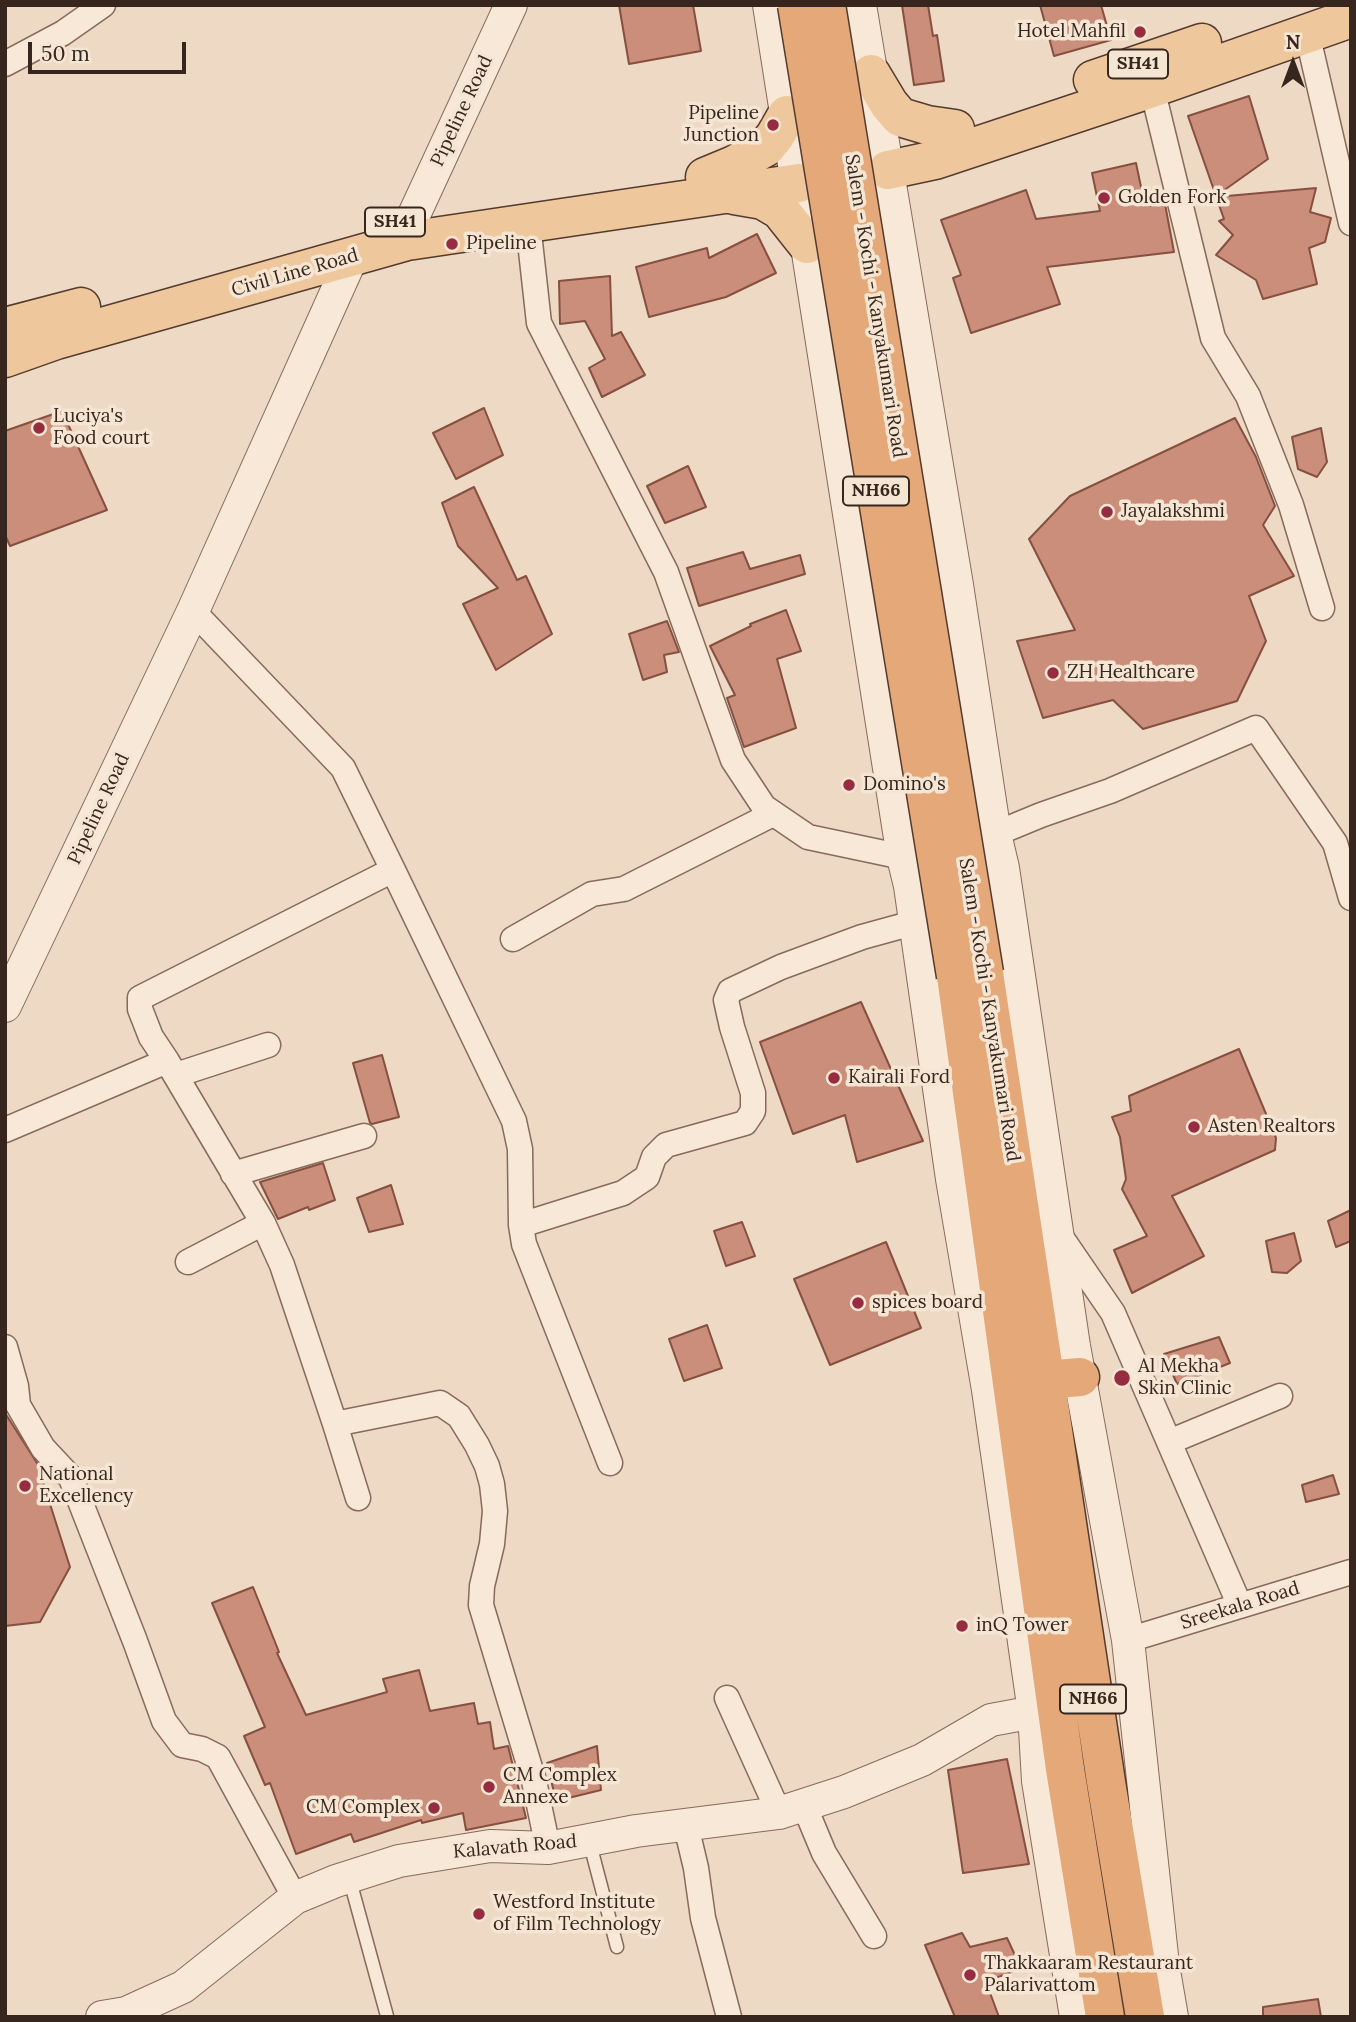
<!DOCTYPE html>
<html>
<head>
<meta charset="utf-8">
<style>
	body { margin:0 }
	#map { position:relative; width:1356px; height:2022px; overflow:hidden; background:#edd9c4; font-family:Lora,serif }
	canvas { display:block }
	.frame { position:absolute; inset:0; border:7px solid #37261e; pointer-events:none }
	.north { position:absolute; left:1258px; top:28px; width:70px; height:70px; -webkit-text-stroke:5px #f5e5d3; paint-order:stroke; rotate:0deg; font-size:19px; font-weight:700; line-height:28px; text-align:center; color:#37261e }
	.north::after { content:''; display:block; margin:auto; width:24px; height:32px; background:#37261e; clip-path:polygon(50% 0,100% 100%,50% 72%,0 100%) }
	.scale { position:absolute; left:28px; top:42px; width:158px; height:32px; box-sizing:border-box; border:4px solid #37261e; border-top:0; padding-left:9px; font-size:21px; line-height:24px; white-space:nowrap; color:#37261e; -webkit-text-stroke:5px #f5e5d3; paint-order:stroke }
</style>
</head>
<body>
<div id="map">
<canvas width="1356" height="2022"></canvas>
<div class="frame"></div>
<div class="north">N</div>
<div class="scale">50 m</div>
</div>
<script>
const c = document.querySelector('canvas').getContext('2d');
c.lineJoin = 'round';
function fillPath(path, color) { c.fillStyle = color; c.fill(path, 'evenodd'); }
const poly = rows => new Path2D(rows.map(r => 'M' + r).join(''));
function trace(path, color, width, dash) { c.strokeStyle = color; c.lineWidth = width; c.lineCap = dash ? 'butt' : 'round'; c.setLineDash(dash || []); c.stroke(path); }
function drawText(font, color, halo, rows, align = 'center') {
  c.font = font + ' Lora,serif'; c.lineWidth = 7; c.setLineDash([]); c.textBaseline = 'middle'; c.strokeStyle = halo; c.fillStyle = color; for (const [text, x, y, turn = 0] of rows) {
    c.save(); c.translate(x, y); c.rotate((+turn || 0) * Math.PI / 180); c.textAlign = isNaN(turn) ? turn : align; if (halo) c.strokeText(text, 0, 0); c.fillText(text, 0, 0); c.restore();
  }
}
const building = poly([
	[619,5,693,5,701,51,629,64,619,5],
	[902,5,928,5,933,36,937,35,944,81,914,85,902,5],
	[1040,5,1101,5,1111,40,1054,56,1040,5],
	[1249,96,1268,159,1216,196,1188,116,1249,96],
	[1136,163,1145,206,1165,204,1174,252,1047,267,1060,304,971,333,953,278,961,275,941,220,1026,190,1036,219,1100,211,1092,173,1136,163],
	[1316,188,1310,212,1331,218,1325,242,1309,248,1317,284,1263,299,1256,280,1216,255,1233,235,1219,221,1224,219,1216,197,1316,188],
	[757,234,776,273,726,297,649,317,636,267,707,248,709,258,757,234],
	[610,276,612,336,621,332,645,375,602,397,589,368,605,359,585,321,560,324,559,281,610,276],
	[484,408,503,455,456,479,433,433,484,408],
	[62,411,107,510,10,546,5,535,5,431,62,411],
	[1235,418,1256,457,1275,506,1263,525,1294,576,1249,596,1266,641,1237,701,1143,729,1113,700,1043,718,1017,641,1075,630,1029,539,1070,496,1235,418],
	[1321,428,1327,462,1317,477,1298,469,1292,437,1321,428],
	[688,466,706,507,665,523,647,486,688,466],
	[474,487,517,580,526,576,552,634,496,670,463,604,498,588,458,546,442,503,474,487],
	[743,552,750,569,800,555,805,574,699,606,687,568,743,552],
	[786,610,801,651,777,659,796,728,744,747,727,698,735,695,710,646,751,626,750,624,786,610],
	[667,621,679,652,664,655,667,672,643,680,629,634,667,621],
	[861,1002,923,1141,857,1162,845,1115,793,1134,760,1042,861,1002],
	[1239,1049,1276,1138,1275,1150,1172,1196,1204,1256,1132,1293,1114,1250,1147,1236,1122,1189,1126,1179,1120,1137,1112,1117,1131,1111,1129,1096,1239,1049],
	[382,1055,399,1117,372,1124,370,1123,353,1063,382,1055],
	[323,1163,335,1200,309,1210,308,1207,278,1219,260,1182,323,1163],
	[391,1185,403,1224,369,1232,357,1198,391,1185],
	[1351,1210,1351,1241,1336,1247,1328,1221,1351,1210],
	[742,1222,755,1256,726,1266,714,1231,742,1222],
	[1294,1233,1301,1261,1287,1273,1272,1272,1266,1241,1294,1233],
	[886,1242,921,1328,830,1365,794,1279,886,1242],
	[707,1325,722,1368,684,1381,669,1339,707,1325],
	[1219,1337,1230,1363,1177,1384,1164,1354,1219,1337],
	[5,1413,37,1463,70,1567,40,1622,5,1626,5,1413],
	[1333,1475,1339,1494,1306,1502,1302,1485,1333,1475],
	[253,1587,279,1652,277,1653,306,1715,387,1692,383,1679,419,1670,430,1711,474,1703,478,1724,490,1722,494,1749,508,1746,526,1818,466,1830,463,1813,422,1823,421,1820,354,1842,351,1834,296,1854,270,1783,265,1785,244,1736,265,1727,212,1603,253,1587],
	[597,1746,601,1790,556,1801,547,1763,597,1746],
	[1007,1759,1029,1864,963,1873,948,1770,1007,1759],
	[962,1933,970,1947,1007,1938,1021,1968,986,1982,999,2017,955,2017,925,1945,962,1933],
	[1318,1999,1321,2017,1263,2017,1263,2007,1318,1999]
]);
const service = poly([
	[589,1840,617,1947],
	[349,1877,387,2016]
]);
const minor = poly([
	[1307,33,1351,223],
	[5,64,63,33,103,5],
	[1152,88,1213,338,1248,396,1291,505,1322,608],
	[528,224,539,323,666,572,733,760,764,807,808,837,903,857],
	[193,611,343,768,393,870,514,1121,520,1149,521,1225,524,1244,610,1463],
	[995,834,1041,815,1110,791,1256,728,1335,843,1351,898],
	[513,939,592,894,624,889,773,814],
	[167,1061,151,1037,140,1009,140,998,393,870],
	[176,1075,268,1045],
	[5,1130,167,1061,263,1223,282,1265,335,1424,440,1403,459,1416,477,1445,487,1466,492,1484,495,1511,492,1544,482,1586,481,1605,534,1781,548,1848],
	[233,1174,364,1136],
	[521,1225,623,1193,647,1177,654,1157,666,1145,745,1123,753,1111,753,1093,732,1027,726,1000,730,991,781,967,862,937,913,923],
	[1059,1234,1113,1313,1240,1606],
	[188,1262,263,1223],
	[5,1347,16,1386,18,1405,43,1448,71,1478,135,1641,164,1721,182,1745,202,1749,218,1757,295,1898],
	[335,1424,358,1498],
	[1169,1442,1280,1396],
	[1128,1640,1351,1572],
	[727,1698,779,1813],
	[804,1805,824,1853,874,1936],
	[686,1826,696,1868,703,1918,729,2017]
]);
const tertiary = poly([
	[769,5,903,857,910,886,952,1179,988,1390,1034,1712,1038,1781,1076,2017],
	[860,5,957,585,995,834,1003,868,1074,1346,1128,1640,1163,1965,1172,2017],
	[413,217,511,5],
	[5,1006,193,611,352,257],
	[102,2017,126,2013,183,1987,295,1898,336,1881,399,1861,490,1846,548,1848,636,1831,779,1813,844,1792,922,1760,991,1720,1034,1712]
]);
const primary = poly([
	[871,74,889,104,900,117,927,125,955,129],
	[1093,80,1202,43],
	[888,170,935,160,1152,88,1351,18],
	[705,177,734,165,766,147,775,136,787,115],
	[734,195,763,200,780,210,807,244],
	[5,327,81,307],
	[5,358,56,340,407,241,799,183]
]);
const trunk = poly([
	[984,973,1106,1782,1145,2017],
	[956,976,1065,1769,1105,2017],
	[1045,1380,1080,1377]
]);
const trunkBridge = poly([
	[797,5,956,976],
	[826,5,984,973]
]);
const markers = [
	[1140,32,7,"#952c3f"],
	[773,125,7,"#952c3f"],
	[1104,198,7,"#952c3f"],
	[452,244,7,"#952c3f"],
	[39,428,7,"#952c3f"],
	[1107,512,7,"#952c3f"],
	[1053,673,7,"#952c3f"],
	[849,785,7,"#952c3f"],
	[834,1078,7,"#952c3f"],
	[1194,1127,7,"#952c3f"],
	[858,1303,7,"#952c3f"],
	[1122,1378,9,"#952c3f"],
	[25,1486,7,"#952c3f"],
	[962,1626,7,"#952c3f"],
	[489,1787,7,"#952c3f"],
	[434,1808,7,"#952c3f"],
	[479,1914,7,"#952c3f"],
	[970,1975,7,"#952c3f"]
];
const shields = [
	[1138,64,60],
	[395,222,60],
	[876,491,66],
	[1093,1699,66]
];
const shieldNames = [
	["SH41",1138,64],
	["SH41",395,222],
	["NH66",876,491],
	["NH66",1093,1699]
];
const poiNames = [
	["Hotel Mahfil",1126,32,"right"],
	["Pipeline",759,114,"right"],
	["Junction",759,136,"right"],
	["Golden Fork",1118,198],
	["Pipeline",466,244],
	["Luciya's",53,417],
	["Food court",53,439],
	["Jayalakshmi",1121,512],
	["ZH Healthcare",1067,673],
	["Domino's",863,785],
	["Kairali Ford",848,1078],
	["Asten Realtors",1208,1127],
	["spices board",872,1303],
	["Al Mekha",1138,1367],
	["Skin Clinic",1138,1389],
	["National",39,1475],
	["Excellency",39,1497],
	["inQ Tower",976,1626],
	["CM Complex",503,1776],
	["Annexe",503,1798],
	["CM Complex",420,1808,"right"],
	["Westford Institute",493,1903],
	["of Film Technology",493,1925],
	["Thakkaaram Restaurant",984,1964],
	["Palarivattom",984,1986]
];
const streetNames = [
	["Pipeline Road",462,111,-65],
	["Civil Line Road",295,273,-16],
	["Salem - Kochi - Kanyakumari Road",875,306,81],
	["Pipeline Road",99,809,-65],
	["Salem - Kochi - Kanyakumari Road",989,1010,81],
	["Sreekala Road",1240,1606,-17],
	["Kalavath Road",515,1847,-5]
];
fillPath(building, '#ca8e7a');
trace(building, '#865041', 2);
trace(service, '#876a5b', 15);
trace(minor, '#876a5b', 27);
trace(tertiary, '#876a5b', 34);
trace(primary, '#553a2f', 41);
trace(trunk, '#553a2f', 41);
trace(service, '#f8e8d7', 12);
trace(minor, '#f8e8d7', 24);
trace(tertiary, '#f8e8d7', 32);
trace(primary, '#efc79c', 38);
trace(trunk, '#e4a879', 38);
trace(trunkBridge, '#553a2f', 41, []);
trace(trunkBridge, '#e4a879', 38);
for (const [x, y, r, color] of markers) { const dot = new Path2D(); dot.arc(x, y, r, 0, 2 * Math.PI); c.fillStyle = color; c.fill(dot); trace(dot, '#f5e5d3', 2.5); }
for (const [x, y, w] of shields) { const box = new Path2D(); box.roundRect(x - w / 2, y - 14.5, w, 29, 5); c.fillStyle = '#f5e5d3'; c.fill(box); trace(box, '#37261e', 2); }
drawText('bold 18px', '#37261e', null, shieldNames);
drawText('19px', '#37261e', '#f5e5d3', poiNames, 'left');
drawText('19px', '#37261e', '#f5e5d3', streetNames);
</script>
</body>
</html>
